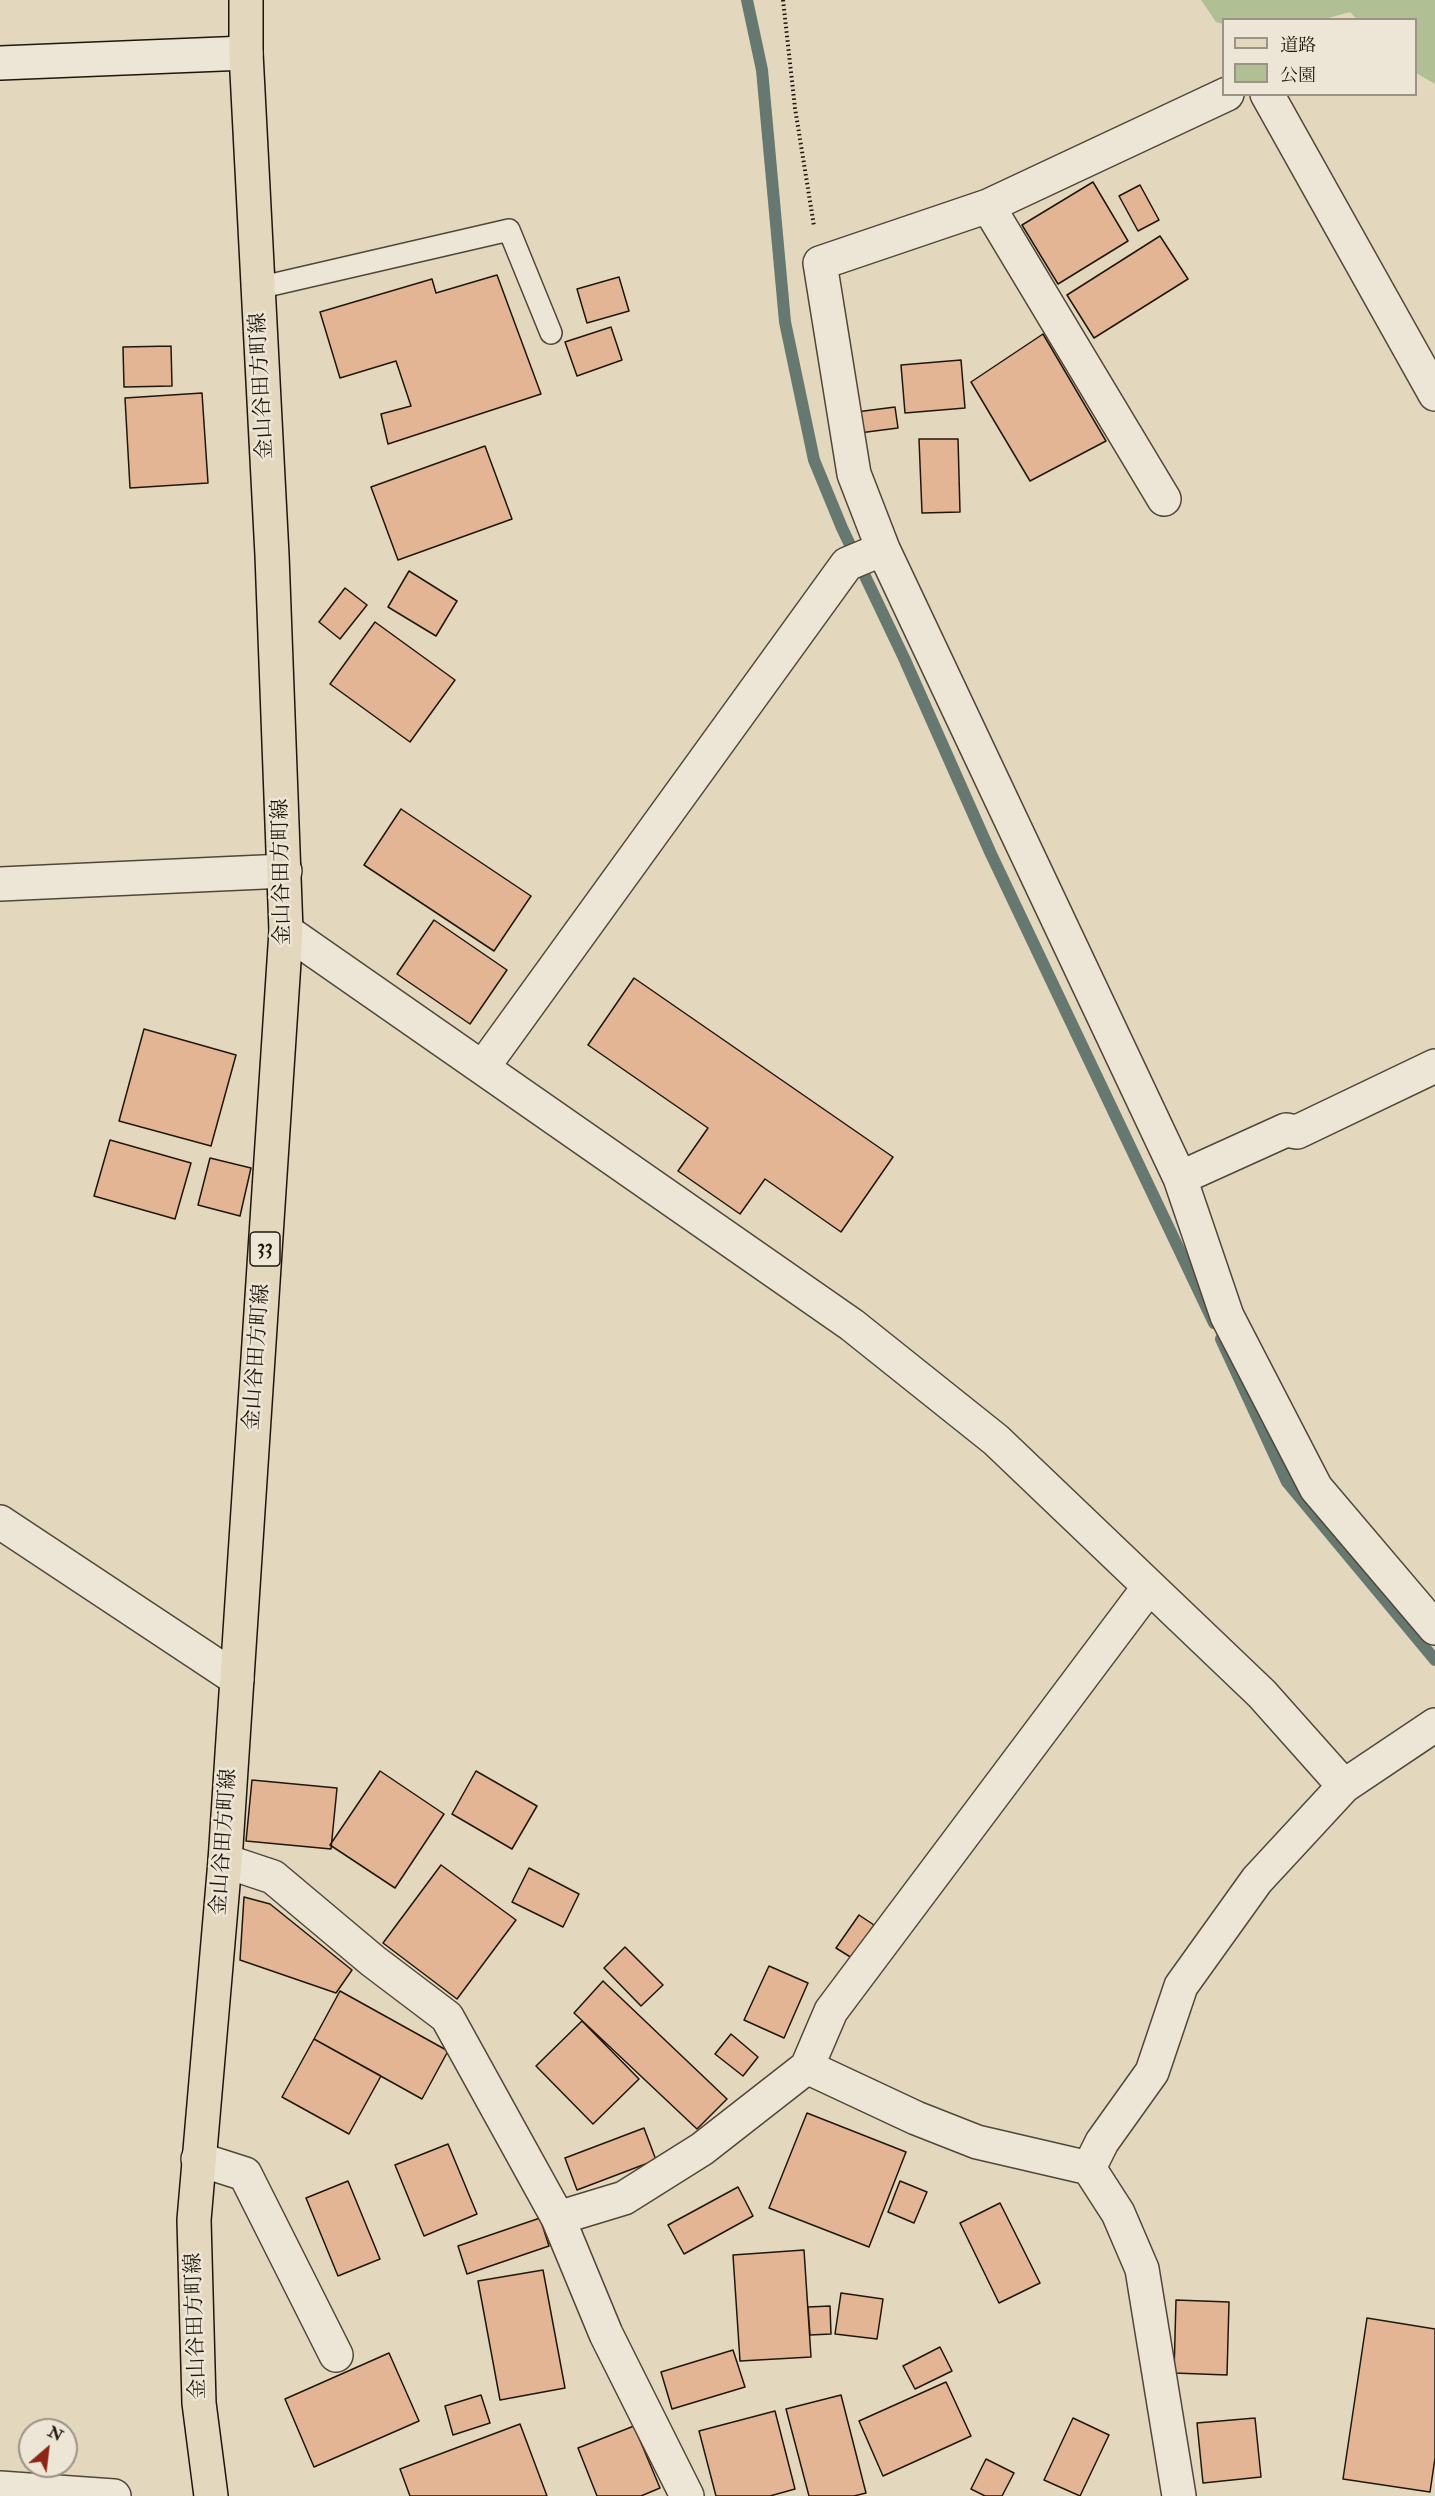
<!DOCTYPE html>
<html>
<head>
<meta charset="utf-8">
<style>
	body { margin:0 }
	#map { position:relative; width:1435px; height:2496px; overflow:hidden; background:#e3d7be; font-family:"IM FELL Double Pica","Noto Serif JP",serif }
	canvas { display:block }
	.legend { position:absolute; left:1222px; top:18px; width:195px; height:78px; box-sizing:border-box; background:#ede5d5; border:2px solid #9b9385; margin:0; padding:8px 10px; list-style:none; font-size:18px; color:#20170c }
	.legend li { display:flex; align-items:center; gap:12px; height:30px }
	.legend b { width:30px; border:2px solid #9b9385 }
	.north { position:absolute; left:18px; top:2418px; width:60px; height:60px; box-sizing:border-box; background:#ede5d5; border:2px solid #9b9385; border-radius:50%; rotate:28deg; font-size:16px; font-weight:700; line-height:24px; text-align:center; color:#20170c }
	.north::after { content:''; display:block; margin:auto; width:21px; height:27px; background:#8f2418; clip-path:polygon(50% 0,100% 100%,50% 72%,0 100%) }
</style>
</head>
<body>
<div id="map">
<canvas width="1435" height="2496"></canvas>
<ul class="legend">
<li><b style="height:8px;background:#e3d7be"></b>道路</li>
<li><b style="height:16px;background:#b0bf94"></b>公園</li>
</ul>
<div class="north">N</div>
</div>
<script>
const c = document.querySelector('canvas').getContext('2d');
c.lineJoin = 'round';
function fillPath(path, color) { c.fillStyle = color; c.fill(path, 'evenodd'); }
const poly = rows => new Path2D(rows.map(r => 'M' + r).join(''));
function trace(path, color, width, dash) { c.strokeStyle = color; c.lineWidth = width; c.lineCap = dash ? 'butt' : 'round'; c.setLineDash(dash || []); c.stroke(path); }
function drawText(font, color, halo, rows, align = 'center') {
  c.font = font + ' "IM FELL Double Pica","Noto Serif JP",serif'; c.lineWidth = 5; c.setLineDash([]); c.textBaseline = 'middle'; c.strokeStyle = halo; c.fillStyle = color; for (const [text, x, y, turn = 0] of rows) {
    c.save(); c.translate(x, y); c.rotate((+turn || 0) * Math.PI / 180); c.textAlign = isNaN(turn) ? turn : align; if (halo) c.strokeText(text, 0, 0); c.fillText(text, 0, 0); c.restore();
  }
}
const green = poly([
	[1201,0,1435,0,1435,84,1416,73,1416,20,1357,19,1350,12,1321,20,1224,20,1223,24,1216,22]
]);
const stream = poly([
	[747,0,762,70,785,322,814,460,842,528,904,658,991,854,1214,1323],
	[1221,1339,1287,1482,1435,1660]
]);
const building = poly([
	[1093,182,1128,241,1058,284,1022,225,1093,182],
	[1140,185,1159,220,1138,231,1119,196,1140,185],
	[1160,236,1188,279,1094,338,1067,295,1160,236],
	[497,275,541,394,388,444,381,414,411,406,396,361,340,378,320,312,432,279,436,293,497,275],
	[619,277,629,311,587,323,577,289,619,277],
	[611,327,622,360,577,376,565,342,611,327],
	[1043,334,1106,441,1030,481,971,382,1043,334],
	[171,346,172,386,124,387,123,347,171,346],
	[961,360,965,408,905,413,901,365,961,360],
	[202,393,208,483,130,488,125,398,202,393],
	[895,407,898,428,859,433,856,412,895,407],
	[919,439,958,439,960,512,922,513,919,439],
	[485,446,512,519,398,560,371,487,485,446],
	[409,571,457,601,436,636,388,607,409,571],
	[345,588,367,605,340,639,319,622,345,588],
	[375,622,455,680,410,742,330,684,375,622],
	[401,809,531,896,494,951,364,865,401,809],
	[434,920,507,970,470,1024,397,974,434,920],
	[634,978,893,1157,841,1232,765,1179,740,1214,678,1171,708,1128,588,1045,634,978],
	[144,1029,236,1055,211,1146,119,1121,144,1029],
	[110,1140,191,1163,175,1219,94,1196,110,1140],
	[210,1158,251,1168,240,1216,198,1205,210,1158],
	[380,1771,444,1814,395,1888,330,1845,380,1771],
	[476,1771,537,1806,512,1849,452,1814,476,1771],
	[252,1780,337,1788,331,1849,246,1841,252,1780],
	[441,1865,516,1920,457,1999,383,1943,441,1865],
	[529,1868,579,1894,563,1927,512,1902,529,1868],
	[244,1897,270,1904,352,1970,336,1993,240,1960,244,1897],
	[859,1915,874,1925,852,1958,836,1948,859,1915],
	[625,1947,663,1985,641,2006,604,1968,625,1947],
	[769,1966,808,1983,784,2038,744,2020,769,1966],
	[603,1981,727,2099,697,2129,574,2013,603,1981],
	[340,1991,448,2051,422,2099,314,2039,340,1991],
	[582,2021,639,2079,593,2124,536,2066,582,2021],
	[731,2034,758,2057,743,2076,715,2054,731,2034],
	[314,2039,381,2076,349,2134,282,2097,314,2039],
	[807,2113,906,2152,869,2247,769,2208,807,2113],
	[644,2128,656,2160,577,2190,565,2158,644,2128],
	[448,2144,477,2214,424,2236,395,2165,448,2144],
	[348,2181,380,2259,338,2276,306,2198,348,2181],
	[900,2181,927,2192,914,2223,888,2212,900,2181],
	[738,2187,753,2216,684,2254,668,2225,738,2187],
	[1000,2203,1040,2283,999,2303,960,2223,1000,2203],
	[540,2218,549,2246,467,2274,458,2246,540,2218],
	[804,2250,811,2357,740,2361,733,2255,804,2250],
	[543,2270,565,2388,500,2400,478,2281,543,2270],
	[841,2293,883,2299,877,2339,835,2334,841,2293],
	[1176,2300,1229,2302,1227,2375,1174,2373,1176,2300],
	[830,2306,831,2334,810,2335,808,2307,830,2306],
	[1367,2318,1435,2329,1435,2458,1430,2492,1343,2479,1367,2318],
	[940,2347,952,2371,915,2389,903,2366,940,2347],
	[733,2350,745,2387,672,2409,661,2372,733,2350],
	[389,2353,419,2421,314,2467,285,2399,389,2353],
	[946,2382,971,2436,883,2476,859,2421,946,2382],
	[481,2395,490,2423,453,2435,445,2406,481,2395],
	[841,2395,866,2493,854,2496,809,2496,786,2409,841,2395],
	[775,2411,795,2489,770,2496,716,2496,699,2431,775,2411],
	[1073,2418,1109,2435,1080,2496,1044,2480,1073,2418],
	[1255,2418,1261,2477,1203,2483,1197,2423,1255,2418],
	[520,2424,547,2496,410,2496,400,2469,520,2424],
	[634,2426,660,2488,641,2496,597,2496,578,2448,634,2426],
	[986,2459,1014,2473,1002,2496,985,2496,971,2489,986,2459]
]);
const path = poly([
	[783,0,795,108,814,226]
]);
const lane = poly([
	[258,288,509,230,551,333]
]);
const street = poly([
	[1267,94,1435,394],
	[988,206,1227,94],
	[1164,499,988,206,820,263,854,474,883,549,1180,1178,1227,1316,1316,1488,1435,1628],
	[0,884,285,871],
	[286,931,852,1325,996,1440,1262,1694,1344,1786],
	[483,1067,847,564,883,549],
	[1180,1178,1286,1130,1297,1132,1435,1066],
	[0,1522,237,1679],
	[225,1861,273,1877,373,1961,447,2017,558,2218,606,2334,687,2496],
	[807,2067,831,2011,1149,1587],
	[198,2159,245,2174,336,2355],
	[1089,2168,1118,2213,1142,2269,1179,2496],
	[558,2218,624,2198,702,2149,807,2067,916,2118,977,2142,1089,2168,1102,2142,1152,2072,1181,1986,1257,1880,1344,1786,1435,1725],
	[0,2488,114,2496]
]);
const secondary = poly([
	[0,63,246,53]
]);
const primary = poly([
	[211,2496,199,2403,194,2220,225,1861,286,931,272,555,246,53,246,0]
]);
const shields = [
	[265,1249,30]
];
const shieldNames = [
	["33",265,1249]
];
const streetNames = [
	["金山谷田方町線",263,386,-93],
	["金山谷田方町線",283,872,-91],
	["金山谷田方町線",258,1357,-86],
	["金山谷田方町線",225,1842,-86],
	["金山谷田方町線",197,2326,-92]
];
fillPath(green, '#b0bf94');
trace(stream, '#667870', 12);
fillPath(building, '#e3b594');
trace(building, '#20170c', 1.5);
trace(lane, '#514738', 24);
trace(street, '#514738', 36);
trace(secondary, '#20170c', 36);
trace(primary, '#20170c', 36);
trace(path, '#20170c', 4, [1.5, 3]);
trace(lane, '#ede5d5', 21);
trace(street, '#ede5d5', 33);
trace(secondary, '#ede5d5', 33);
trace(primary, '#e3d7be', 33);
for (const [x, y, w] of shields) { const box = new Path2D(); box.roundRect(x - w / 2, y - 17, w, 34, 4.5); c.fillStyle = '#ede5d5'; c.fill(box); trace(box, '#20170c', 1.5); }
drawText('bold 20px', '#20170c', null, shieldNames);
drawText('21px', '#20170c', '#ede5d5', streetNames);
</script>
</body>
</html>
